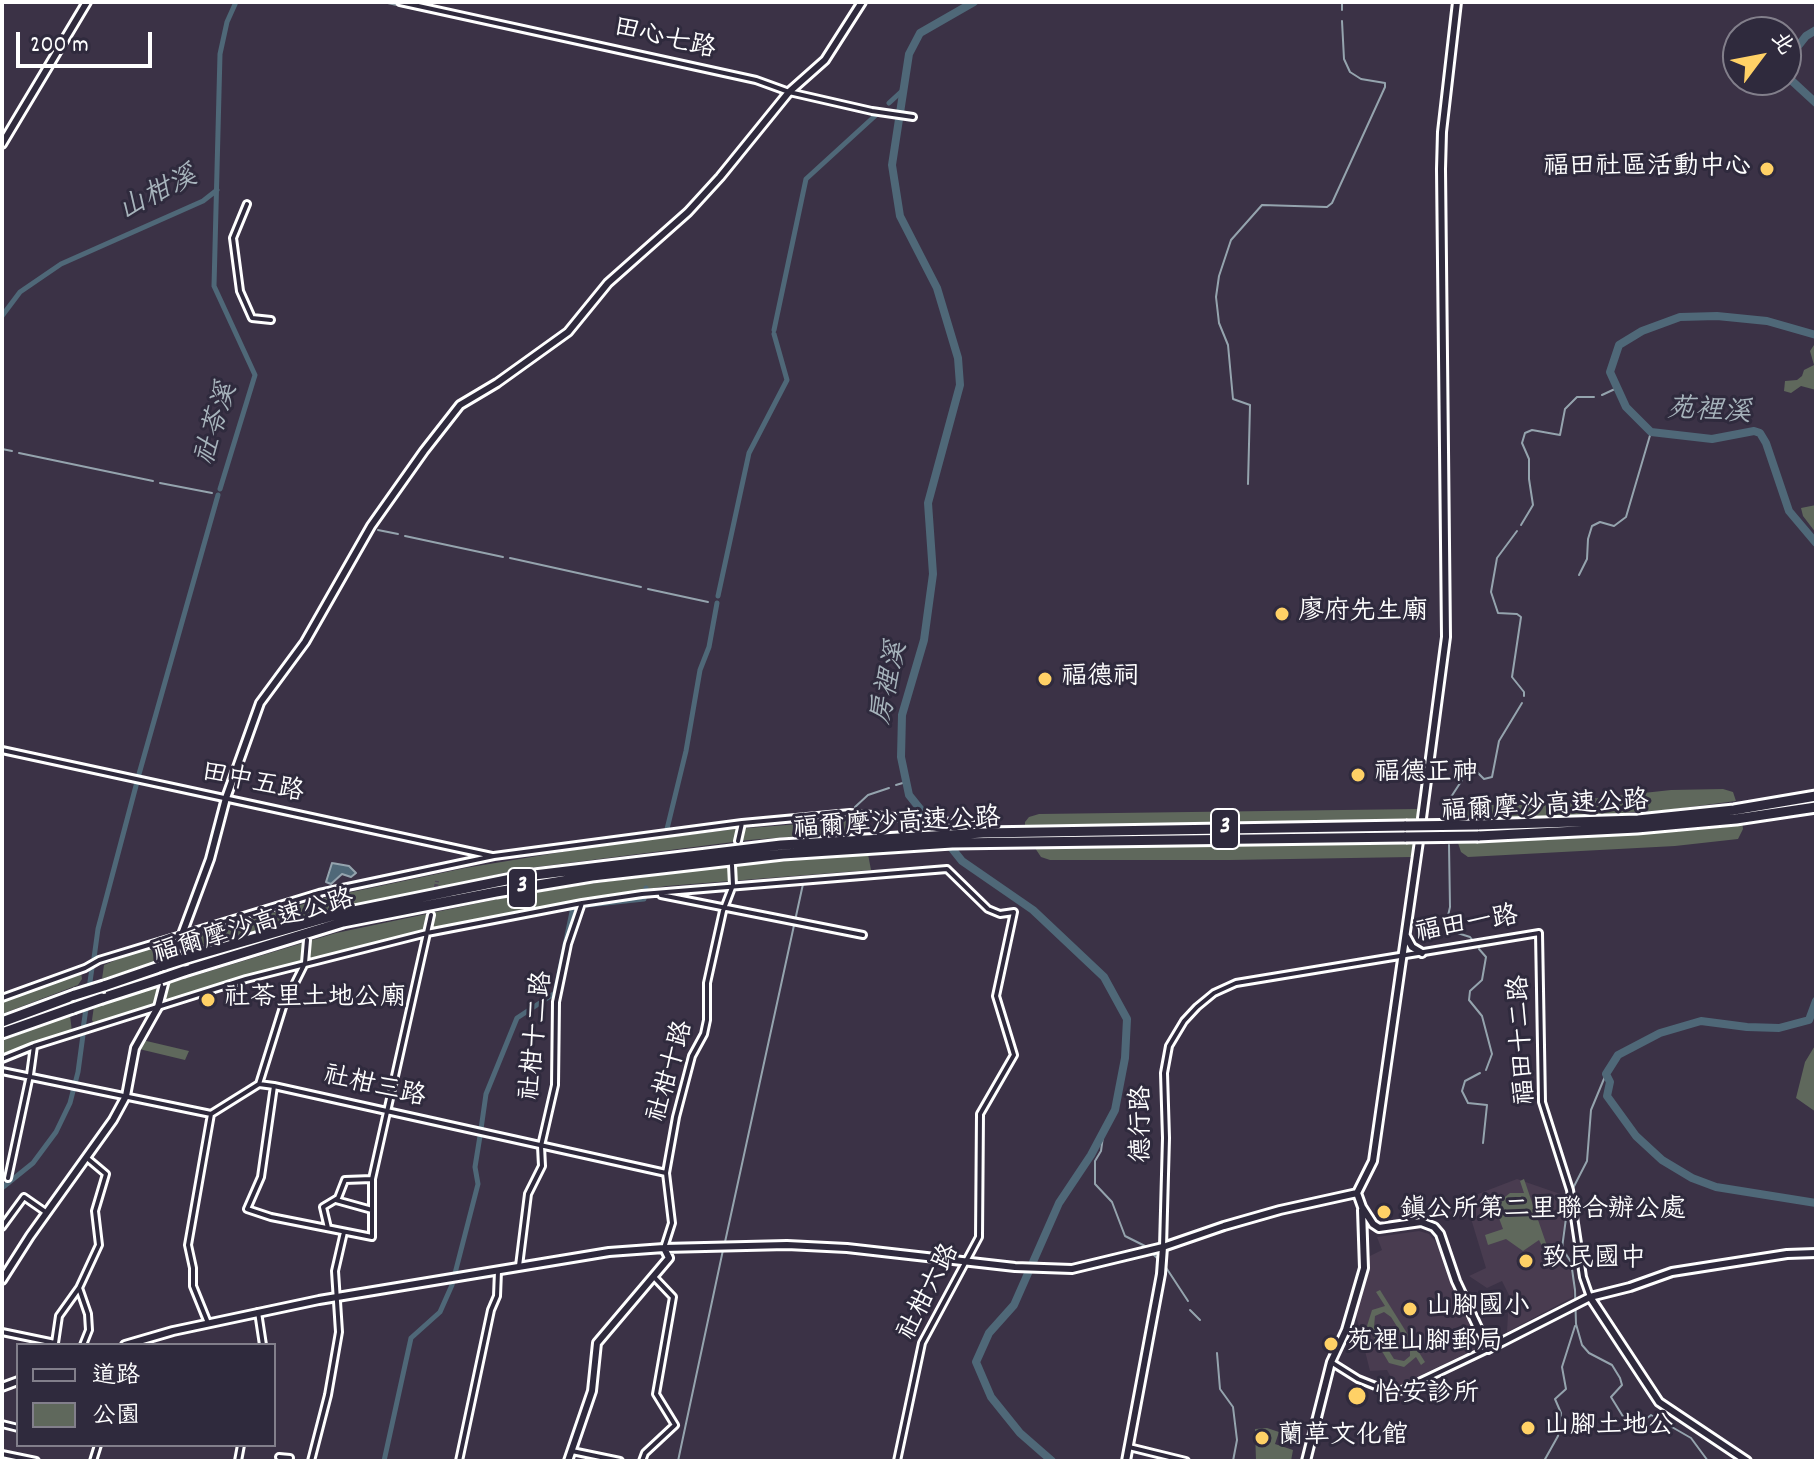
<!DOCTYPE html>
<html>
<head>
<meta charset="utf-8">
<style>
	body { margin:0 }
	#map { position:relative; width:1818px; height:1463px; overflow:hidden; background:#3b3246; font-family:Dekko,"LXGW WenKai TC",sans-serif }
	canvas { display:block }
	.frame { position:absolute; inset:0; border:4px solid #fff; pointer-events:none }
	.legend { position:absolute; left:16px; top:1343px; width:260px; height:104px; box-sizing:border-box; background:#2f2a3d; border:2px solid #827f8b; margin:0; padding:10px 14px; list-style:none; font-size:24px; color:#fff }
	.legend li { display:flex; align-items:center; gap:16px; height:40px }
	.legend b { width:40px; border:2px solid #827f8b }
	.north { position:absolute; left:1722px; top:16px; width:80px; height:80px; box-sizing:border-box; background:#2f2a3d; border:2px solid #827f8b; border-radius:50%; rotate:58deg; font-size:22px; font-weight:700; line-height:32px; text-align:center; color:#fff }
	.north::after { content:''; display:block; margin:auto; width:28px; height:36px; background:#ffd166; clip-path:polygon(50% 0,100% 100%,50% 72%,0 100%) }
	.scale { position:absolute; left:16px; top:32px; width:136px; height:36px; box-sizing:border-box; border:4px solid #fff; border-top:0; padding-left:10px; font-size:24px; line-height:28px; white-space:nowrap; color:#fff; -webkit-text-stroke:6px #2f2a3d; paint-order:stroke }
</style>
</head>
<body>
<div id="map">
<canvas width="1818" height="1463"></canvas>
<div class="frame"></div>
<ul class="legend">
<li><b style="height:10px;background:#2f2a3d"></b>道路</li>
<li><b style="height:22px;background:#5f685c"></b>公園</li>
</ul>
<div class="north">北</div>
<div class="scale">200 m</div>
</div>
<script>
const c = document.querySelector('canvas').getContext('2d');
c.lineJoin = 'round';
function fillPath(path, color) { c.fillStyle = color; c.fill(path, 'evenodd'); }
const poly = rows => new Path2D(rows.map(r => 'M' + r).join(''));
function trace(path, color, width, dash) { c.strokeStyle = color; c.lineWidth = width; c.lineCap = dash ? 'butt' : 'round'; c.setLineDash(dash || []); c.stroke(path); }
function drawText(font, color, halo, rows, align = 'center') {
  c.font = font + ' Dekko,"LXGW WenKai TC",sans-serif'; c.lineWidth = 6; c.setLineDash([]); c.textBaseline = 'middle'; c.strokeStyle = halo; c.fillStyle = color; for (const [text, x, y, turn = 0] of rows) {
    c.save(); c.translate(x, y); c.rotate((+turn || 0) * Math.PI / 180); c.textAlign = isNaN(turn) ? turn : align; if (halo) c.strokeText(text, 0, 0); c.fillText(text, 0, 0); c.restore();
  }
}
const built = poly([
	[1517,1179,1563,1195,1568,1213,1559,1246,1575,1281,1573,1297,1507,1332,1509,1295,1502,1281,1487,1288,1469,1276,1486,1268,1465,1199],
	[1419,1231,1429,1234,1435,1241,1480,1347,1396,1387,1387,1370,1370,1371,1356,1315,1370,1256,1382,1250,1377,1237]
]);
const green = poly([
	[1816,342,1816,390,1801,386,1791,393,1784,391,1785,381,1797,380,1802,376,1804,370,1814,365,1810,351],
	[1816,505,1816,533,1803,516,1801,508],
	[1723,789,1733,792,1736,801,1667,810,1512,820,1462,820,1466,805,1533,805,1671,790],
	[1418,809,1416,820,1025,825,1025,822,1029,817,1039,814],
	[849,820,855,821,854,832,749,840,521,869,322,914,168,957,102,979,104,965,128,955,328,897,465,868,598,846,736,829],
	[1742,821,1743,829,1738,839,1675,846,1468,857,1461,852,1458,843,1635,833],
	[1415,844,1412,857,1230,860,1050,860,1041,857,1035,848],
	[868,854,871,870,667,886,576,900,434,929,303,960,192,992,100,1023,94,1024,92,1020,94,1006,336,933,498,899,589,884,730,866],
	[81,972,82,979,78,985,2,1014,2,1001],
	[70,1015,72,1032,2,1057,2,1041],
	[138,1039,189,1051,185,1060,135,1048],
	[1816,1044,1816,1112,1796,1098,1805,1062],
	[1524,1179,1547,1246,1543,1248,1539,1240,1523,1251,1506,1239,1488,1245,1485,1235,1503,1229,1496,1210,1500,1201,1510,1193,1524,1193,1520,1181],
	[1380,1290,1425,1362,1421,1365,1416,1357,1404,1367,1389,1363,1367,1326,1372,1310,1385,1306,1376,1292],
	[1384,1312,1391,1317,1410,1347,1410,1356,1404,1361,1394,1359,1374,1327,1375,1316],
	[1267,1428,1279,1432,1275,1444,1293,1450,1291,1461,1256,1461,1255,1429]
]);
const water = poly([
	[332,863,349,866,356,873,351,877,342,874,331,884,326,882,332,863]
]);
const stream = poly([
	[383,2,472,21],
	[1342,10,1342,2],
	[479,22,611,50],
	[618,52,645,58],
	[758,83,782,92],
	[1602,395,1617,388],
	[2,449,12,451],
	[19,453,153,481],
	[160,483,212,493],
	[1248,484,1250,405,1233,399,1228,345,1219,323,1216,297,1219,276,1231,240,1262,205,1327,207,1332,203,1385,87,1385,83,1361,79,1350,72,1344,59,1342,21],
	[1521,525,1533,505,1529,479,1529,459,1522,443,1525,433,1532,430,1560,435,1565,409,1577,397,1594,397],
	[378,530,398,534],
	[1517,531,1497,558,1491,592,1498,613,1517,614,1521,617,1512,677,1524,692,1524,696],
	[405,536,503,557],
	[510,558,641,587],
	[1579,575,1587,559,1588,539,1592,526,1600,522,1614,526,1626,517,1651,432],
	[648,589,708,602],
	[896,785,906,782],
	[855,807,868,795,889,788],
	[1450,820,1451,797,1466,774,1476,771,1484,779,1492,777,1499,741,1522,703],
	[1449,845,1450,907,1445,929,1470,937,1474,942],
	[1479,949,1486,957,1482,980,1470,991,1469,1000,1482,1016,1492,1054,1486,1070],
	[1480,1073,1465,1081,1462,1091,1468,1103,1487,1105,1483,1143],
	[1606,1074,1591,1110,1587,1161,1569,1196,1562,1248,1571,1262,1575,1290,1576,1324,1582,1345,1589,1353,1612,1365,1620,1378,1622,1385,1611,1397,1627,1423,1636,1427,1651,1415,1691,1438,1708,1461],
	[1104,1129,1101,1151,1095,1161,1095,1184,1112,1202,1125,1236,1147,1247],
	[725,1242,803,884],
	[1153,1254,1158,1259],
	[1165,1266,1188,1301],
	[1190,1310,1200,1320],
	[1217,1353,1220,1389,1233,1407,1237,1440,1233,1461],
	[678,1461,723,1250],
	[1544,1461,1558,1436,1561,1413,1555,1399,1566,1389,1562,1367,1575,1326]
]);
const canal = poly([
	[889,103,902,91],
	[2,316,20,292,61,264,203,201,217,190],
	[774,330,806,179,876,115],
	[220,489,255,375,214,286,220,54,227,22,236,2],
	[718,596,749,453,787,380,774,334],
	[139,774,218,495],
	[667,829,686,751,700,670,709,647,717,603],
	[587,905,644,899,646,888],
	[94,958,98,929,137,782],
	[83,1029,92,968],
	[481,1129,486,1094,517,1018,555,993,573,907],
	[2,1188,33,1163,56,1132,70,1103,78,1072,83,1035],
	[384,1461,411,1338,440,1312,452,1285,478,1184,475,1167,480,1136]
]);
const river = poly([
	[974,2,920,33,909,54,892,165,900,216,937,288,958,358,960,385,928,503,933,574,924,640,902,715,901,757,909,795,962,861,1033,910,1104,977,1127,1019,1125,1058,1115,1110,1091,1155,1059,1203,1014,1305,989,1333,976,1362,991,1397,1020,1433,1052,1461],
	[1816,30,1806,36,1791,55,1791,80,1816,103],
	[1816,335,1767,321,1717,316,1680,317,1642,331,1619,345,1610,372,1626,407,1651,432,1712,439,1754,431,1760,433,1766,443,1789,511,1816,543],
	[1816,1001,1809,1020,1779,1028,1747,1027,1701,1021,1660,1033,1618,1055,1606,1074,1610,1082,1607,1096,1636,1136,1662,1160,1692,1178,1716,1187,1816,1203]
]);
const streetTunnel = poly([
	[435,894,437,881]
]);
const street = poly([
	[400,2,756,80,789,92,872,111,913,117],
	[247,204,233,238,240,291,252,318,271,320],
	[2,750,492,856],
	[742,823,850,813,974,824],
	[661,895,863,935],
	[314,912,319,893],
	[2,998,85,968,99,960,319,893,494,856,742,823,738,841],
	[2,1059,34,1046,246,979,427,933,582,903,642,894,947,869,988,909,1000,914,1014,912,996,996,1014,1055,980,1114,979,1237,922,1343,897,1461],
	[2,1071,211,1114,259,1084,274,1086,666,1173],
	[259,1084,283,1007,305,963,307,940],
	[274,1086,261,1177,247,1209,271,1217,372,1237,372,1179,431,915],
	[8,1178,30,1075,34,1046],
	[336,1200,372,1210],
	[2,1227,24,1197,47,1213],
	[328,1228,323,1207,338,1198,345,1180,372,1179],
	[1163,1247,1166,1138,1164,1073,1169,1046,1184,1021,1197,1007,1214,993,1236,983,1539,933,1542,1102,1570,1190,1583,1277,1590,1297],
	[664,1248,672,1223,666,1173,676,1117,692,1056,704,1034,707,1020,707,983,723,911,733,885,732,865],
	[519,1266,528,1194,542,1166,541,1146,555,1085,556,1002,568,944,582,903],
	[79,1288,88,1314,89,1330,83,1345],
	[258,1312,263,1345],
	[208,1323,193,1286,193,1268,188,1245,211,1114],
	[2,1332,55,1343,59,1316,79,1288,99,1245,95,1211,106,1174,87,1158],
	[1331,1362,1358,1379,1383,1389,1400,1391,1488,1349],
	[2,1424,18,1428],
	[1129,1447,1186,1461],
	[572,1451,620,1461],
	[2,1454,36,1461],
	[279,1457,290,1458],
	[93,1461,98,1445],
	[238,1461,241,1445],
	[311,1461,328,1395,339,1332,335,1271,344,1232],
	[459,1461,491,1310,497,1296,498,1271],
	[642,1461,645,1453,675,1425,656,1394,673,1297,654,1277]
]);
const secondary = poly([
	[2,144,87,2],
	[1422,818,1446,637,1441,169,1442,132,1457,2],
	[1419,841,1373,1161,1357,1193,1362,1207,1373,1224,1379,1228,1421,1222,1434,1227,1440,1234,1456,1281,1488,1349,1590,1297,1630,1287,1672,1272,1787,1254,1816,1253],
	[1406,936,1412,947,1422,953],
	[2,1280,30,1236,113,1120,126,1096,135,1048,158,1007,165,980,210,859,226,798,260,703,305,642,371,526,424,451,460,405,497,383,568,332,608,283,688,212,720,177,789,92,825,60,862,2],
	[1590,1297,1659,1402,1747,1461],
	[125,1345,173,1331,319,1300,609,1252,664,1248,787,1245,847,1248,1015,1267,1072,1269,1163,1247,1224,1226,1280,1210,1357,1193],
	[2,1387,18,1381],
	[568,1461,592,1391,597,1343,669,1258,664,1248],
	[1126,1461,1161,1274,1163,1247],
	[1306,1461,1331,1362,1346,1330,1364,1268,1362,1210]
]);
const highway = poly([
	[1477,825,1638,820,1734,810,1816,796],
	[1478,836,1637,828,1736,819,1816,807],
	[187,958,339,914,526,876,781,845,983,833,1406,826],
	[184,971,343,922,496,892,592,876,783,854,952,843,1406,837],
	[104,986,165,965],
	[102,998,161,979],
	[2,1022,75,995],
	[2,1033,73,1008]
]);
const highwayBridge = poly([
	[1406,826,1477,825],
	[1406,837,1478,836],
	[165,965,187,958],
	[161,979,184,971],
	[75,995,104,986],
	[73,1008,102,998]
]);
const markers = [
	[1767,169,8,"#ffd166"],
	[1282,614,8,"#ffd166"],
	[1045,679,8,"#ffd166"],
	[1358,775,8,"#ffd166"],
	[208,1000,8,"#ffd166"],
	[1384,1212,8,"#ffd166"],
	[1526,1261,8,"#ffd166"],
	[1410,1309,8,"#ffd166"],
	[1331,1344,8,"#ffd166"],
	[1357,1396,10,"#ffd166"],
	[1528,1428,8,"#ffd166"],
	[1262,1438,8,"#ffd166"]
];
const shields = [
	[1225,829,28],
	[522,888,28]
];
const shieldNames = [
	["3",1225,829],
	["3",522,888]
];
const streetNames = [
	["田心七路",664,41,13],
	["田中五路",252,785,12],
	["福爾摩沙高速公路",1545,809,-3],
	["福爾摩沙高速公路",897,826,-3],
	["福田一路",1467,927,-10],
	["福爾摩沙高速公路",254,929,-16],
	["社柑十二路",539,1036,-84],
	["福田十二路",1525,1040,-93],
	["社柑十路",673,1072,-74],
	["社柑三路",374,1089,13],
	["德行路",1144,1124,-90],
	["社柑六路",931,1293,-63]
];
const poiNames = [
	["福田社區活動中心",1751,169,"right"],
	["廖府先生廟",1298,614],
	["福德祠",1061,679],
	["福德正神",1374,775],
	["社苓里土地公廟",224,1000],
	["鎮公所第二里聯合辦公處",1400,1212],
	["致民國中",1542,1261],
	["山腳國小",1426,1309],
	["苑裡山腳郵局",1347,1344],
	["怡安診所",1375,1396],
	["山腳土地公",1544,1428],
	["蘭草文化館",1278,1438]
];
const waterNames = [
	["山柑溪",159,196,-27],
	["苑裡溪",1709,414,3],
	["社苓溪",219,425,-73],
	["房裡溪",892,684,-78]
];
fillPath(built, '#493c50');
fillPath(green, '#5f685c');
fillPath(water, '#4f6878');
trace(water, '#95a4ae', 2);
trace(stream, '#95a4ae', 2);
trace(canal, '#4f6878', 5);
trace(river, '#4f6878', 8);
trace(streetTunnel, '#4f4658', 4, [4, 2]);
trace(street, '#fff', 10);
trace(secondary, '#fff', 12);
trace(highway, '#fff', 15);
trace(street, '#2f2a3d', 4);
trace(secondary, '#2f2a3d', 6);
trace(highway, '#2f2a3d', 9);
trace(highwayBridge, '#fff', 15, []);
trace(highwayBridge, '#2f2a3d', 9);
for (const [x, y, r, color] of markers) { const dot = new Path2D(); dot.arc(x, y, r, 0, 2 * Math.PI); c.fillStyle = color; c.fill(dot); trace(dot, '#2f2a3d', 3); }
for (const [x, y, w] of shields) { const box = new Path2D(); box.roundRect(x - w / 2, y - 20, w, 40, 6); c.fillStyle = '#2f2a3d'; c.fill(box); trace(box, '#fff', 2); }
drawText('bold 24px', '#fff', null, shieldNames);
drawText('26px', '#fff', '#2f2a3d', streetNames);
drawText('26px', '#fff', '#2f2a3d', poiNames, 'left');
drawText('italic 28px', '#a7b4bc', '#2f2a3d', waterNames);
</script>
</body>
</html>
